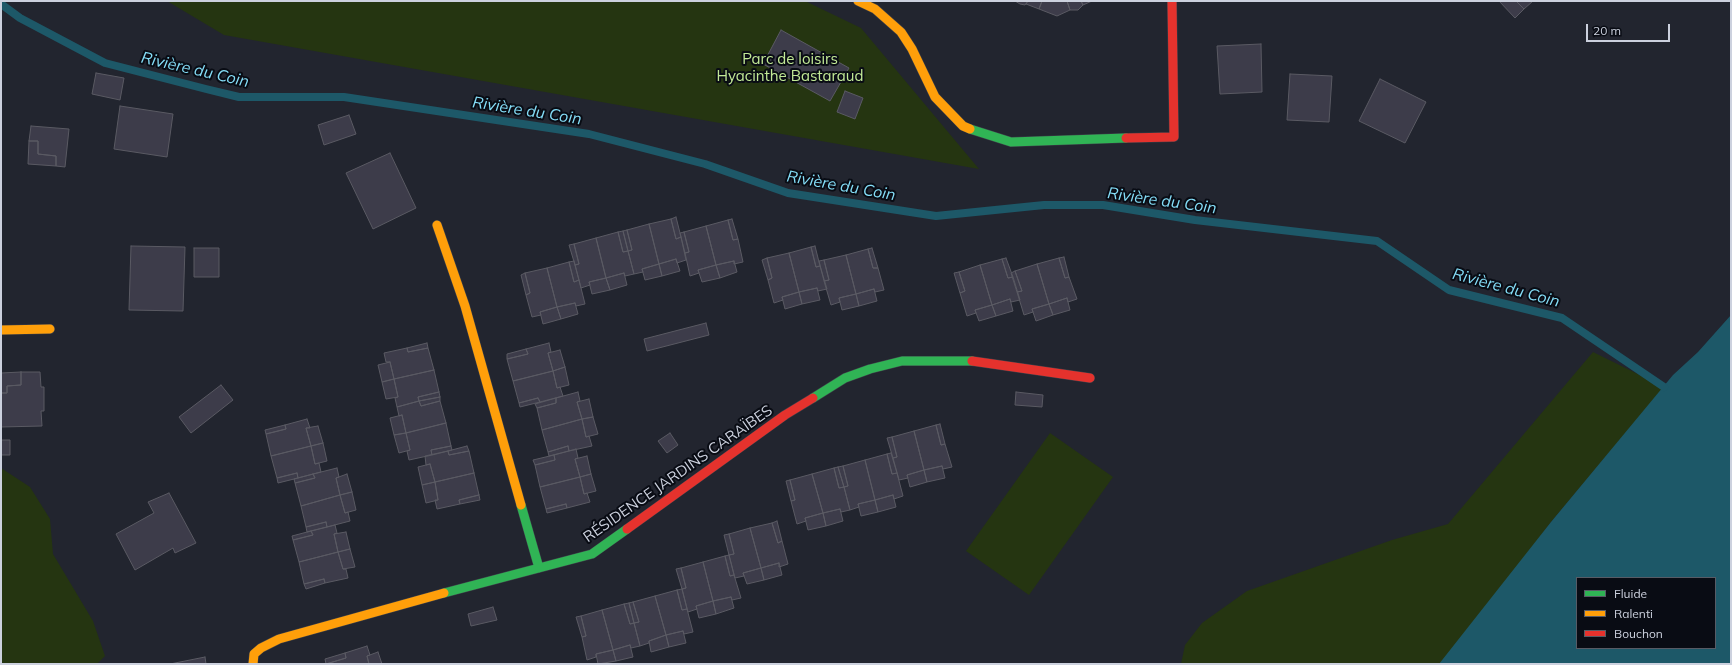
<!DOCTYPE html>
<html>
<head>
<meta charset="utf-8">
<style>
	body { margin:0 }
	#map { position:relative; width:1732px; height:665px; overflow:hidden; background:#22252f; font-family:Mulish,sans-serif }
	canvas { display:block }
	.frame { position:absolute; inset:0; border:2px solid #ccd1de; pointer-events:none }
	.legend { position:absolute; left:1576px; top:577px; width:140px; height:72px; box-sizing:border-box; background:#090c14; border:1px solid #575b65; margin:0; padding:5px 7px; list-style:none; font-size:12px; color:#ccd1de }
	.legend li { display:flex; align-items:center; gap:8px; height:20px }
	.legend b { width:20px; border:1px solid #575b65 }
	.scale { position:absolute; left:1586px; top:24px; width:84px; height:18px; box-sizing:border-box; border:2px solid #ccd1de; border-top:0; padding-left:5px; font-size:12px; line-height:14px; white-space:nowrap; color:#ccd1de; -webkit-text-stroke:3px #090c14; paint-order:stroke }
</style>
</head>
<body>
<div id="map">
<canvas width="1732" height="665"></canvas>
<div class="frame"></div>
<ul class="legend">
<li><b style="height:5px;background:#30b455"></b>Fluide</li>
<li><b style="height:5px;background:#ff9f0a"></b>Ralenti</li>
<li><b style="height:5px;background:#e5322d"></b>Bouchon</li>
</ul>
<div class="scale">20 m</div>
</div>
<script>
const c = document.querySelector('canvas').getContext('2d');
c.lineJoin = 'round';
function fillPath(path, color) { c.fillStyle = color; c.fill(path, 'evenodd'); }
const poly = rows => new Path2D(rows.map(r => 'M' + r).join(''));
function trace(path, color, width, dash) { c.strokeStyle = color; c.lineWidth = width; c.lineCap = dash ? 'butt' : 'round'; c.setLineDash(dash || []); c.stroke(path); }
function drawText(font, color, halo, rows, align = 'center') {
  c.font = font + ' Mulish,sans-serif'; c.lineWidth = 4; c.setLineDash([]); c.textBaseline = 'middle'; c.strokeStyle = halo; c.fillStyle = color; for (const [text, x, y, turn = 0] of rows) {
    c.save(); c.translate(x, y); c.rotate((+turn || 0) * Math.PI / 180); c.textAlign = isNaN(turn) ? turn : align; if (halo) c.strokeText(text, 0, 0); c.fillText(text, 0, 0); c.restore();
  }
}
const green = poly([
	[167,1,805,1,861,28,979,169,224,35],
	[1593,352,1664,387,1551,522,1444,664,1181,664,1185,645,1202,623,1247,591,1392,540,1448,524],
	[1050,433,1113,477,1029,595,966,551],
	[1,468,30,487,50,519,53,554,93,621,105,656,97,664,1,664]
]);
const water = poly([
	[1731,315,1731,664,1439,664,1551,522,1673,375,1698,352],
	[1577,578,1715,578,1715,648,1577,648]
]);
const stream = poly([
	[1,4,20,18,105,63,206,89,239,97,344,97,589,134,705,164,788,193,936,216,1044,205,1103,205,1195,220,1377,241,1449,290,1562,318,1664,387]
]);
const building = poly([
	[1015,1,1028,1,1025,5,1020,4,1015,1],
	[1028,1,1042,1,1039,9,1026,4,1028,1],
	[1042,1,1067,1,1070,10,1057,16,1039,9,1042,1],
	[1067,1,1081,1,1083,5,1078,10,1070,10,1067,1],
	[1081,1,1092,1,1083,5,1081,1],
	[1499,1,1516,1,1524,9,1515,18,1499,1],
	[1516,1,1533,1,1524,9,1516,1],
	[781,30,849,68,830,101,763,64,781,30],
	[1261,44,1262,92,1220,94,1217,46,1261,44],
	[96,73,124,78,120,100,92,94,96,73],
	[1290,74,1332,76,1329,122,1287,120,1290,74],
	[1380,79,1426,102,1405,143,1359,121,1380,79],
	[845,91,863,98,855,119,837,112,845,91],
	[120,106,173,114,167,157,114,149,120,106],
	[349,115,356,134,324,145,318,125,349,115],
	[31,126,69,129,65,167,56,166,56,156,38,154,38,141,29,141,31,126],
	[29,141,38,141,38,154,56,156,56,166,28,164,29,141],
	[390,153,416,208,373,229,346,173,390,153],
	[676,217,681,237,676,239,671,219,676,217],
	[671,219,676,239,681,237,686,260,677,263,676,259,659,264,649,224,671,219],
	[732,219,738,239,733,240,728,220,732,219],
	[728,220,733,240,738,239,743,262,734,264,734,261,716,265,706,226,728,220],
	[649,224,659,264,642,269,643,272,634,274,628,251,632,250,627,230,649,224],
	[706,226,716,265,698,270,699,273,690,276,685,253,689,252,684,232,706,226],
	[627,230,632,250,628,251,623,231,627,230],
	[623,231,628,251,623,252,618,232,623,231],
	[618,232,623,252,628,251,634,274,625,276,624,273,606,278,596,238,618,232],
	[684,232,689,252,685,253,680,233,684,232],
	[596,238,606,278,589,282,590,285,581,288,575,265,579,264,574,244,596,238],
	[574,244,579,264,575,265,569,245,574,244],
	[131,246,185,247,183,311,129,310,131,246],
	[815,246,820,266,816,267,811,247,815,246],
	[811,247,816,267,820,266,827,289,818,291,817,288,799,292,789,253,811,247],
	[194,248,219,248,219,277,194,277,194,248],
	[872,248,878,268,873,268,868,249,872,248],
	[868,249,873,268,878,268,884,290,875,292,874,289,856,294,846,255,868,249],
	[789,253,799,292,782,297,783,300,774,303,768,280,772,278,767,258,789,253],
	[846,255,856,294,839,298,840,302,831,305,824,281,829,280,824,260,846,255],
	[1064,257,1069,277,1065,278,1059,258,1064,257],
	[767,258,772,278,768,280,762,260,767,258],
	[1006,258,1013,277,1008,278,1002,259,1006,258],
	[1059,258,1065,278,1069,277,1077,299,1068,302,1067,298,1049,304,1037,264,1059,258],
	[676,259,680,271,662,276,659,264,676,259],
	[1002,259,1008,278,1013,277,1020,300,1011,302,1010,299,992,305,980,265,1002,259],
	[824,260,829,280,824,281,819,261,824,260],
	[574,261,579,280,574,282,569,262,574,261],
	[734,261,737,272,720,278,716,265,734,261],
	[569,262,574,282,579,280,585,304,576,306,575,303,557,307,547,268,569,262],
	[659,264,662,276,645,280,642,269,659,264],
	[1037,264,1049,304,1032,309,1033,312,1024,315,1017,292,1022,291,1015,271,1037,264],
	[716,265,720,278,702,282,698,270,716,265],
	[980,265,992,305,975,310,976,313,967,316,960,293,965,291,959,272,980,265],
	[547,268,557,307,540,312,541,315,532,317,526,295,530,293,525,273,547,268],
	[1015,271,1022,291,1017,292,1011,273,1015,271],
	[959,272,965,291,960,293,954,273,959,272],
	[525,273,530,293,526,295,521,275,525,273],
	[624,273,627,285,610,290,606,278,624,273],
	[606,278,610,290,592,294,589,282,606,278],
	[817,288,820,300,802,304,799,292,817,288],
	[874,289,877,301,859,306,856,294,874,289],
	[799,292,802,304,785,309,782,297,799,292],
	[856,294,859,306,842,310,839,298,856,294],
	[1067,298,1070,310,1053,315,1049,304,1067,298],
	[1010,299,1013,311,996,316,992,305,1010,299],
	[575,303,578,314,561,319,557,307,575,303],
	[1049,304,1053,315,1036,321,1032,309,1049,304],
	[992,305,996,316,979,321,975,310,992,305],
	[557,307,561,319,543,324,540,312,557,307],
	[706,323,709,335,647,351,644,339,706,323],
	[427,343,428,348,408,352,407,348,427,343],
	[549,343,551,352,548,353,553,371,513,381,507,359,528,354,526,349,549,343],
	[407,348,408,352,428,348,434,370,394,379,390,362,386,362,384,353,407,348],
	[526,349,528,354,507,359,507,354,526,349],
	[560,350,565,367,553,371,548,353,560,350],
	[390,362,394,379,382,382,378,365,390,362],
	[565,367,569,385,557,388,553,371,565,367],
	[434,370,439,392,418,397,419,401,397,407,395,398,398,397,394,379,434,370],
	[553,371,557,388,560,387,563,396,540,402,538,398,519,403,513,381,553,371],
	[21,372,40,372,41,387,44,387,44,411,41,411,42,426,1,427,1,393,7,393,7,386,21,385,21,372],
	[21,372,21,385,7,386,7,393,1,393,1,373,21,372],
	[394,379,398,397,386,399,382,382,394,379],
	[221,385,233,400,191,433,179,417,221,385],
	[439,392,440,397,419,401,418,397,439,392],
	[578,392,580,401,577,402,582,419,542,430,537,408,556,403,556,398,578,392],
	[1016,392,1043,395,1042,407,1015,405,1016,392],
	[440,397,440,401,421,406,419,401,440,397],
	[538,398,540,402,520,407,519,403,538,398],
	[556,398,556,403,537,408,535,404,556,398],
	[589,399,593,417,582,419,577,402,589,399],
	[419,401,421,406,440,401,446,423,406,433,402,415,399,416,397,407,419,401],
	[402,415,406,433,394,435,390,418,402,415],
	[593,417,598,434,586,437,582,419,593,417],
	[307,419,310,428,306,428,311,446,271,456,266,434,286,429,285,425,307,419],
	[582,419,586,437,589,436,592,446,569,451,568,446,548,452,542,430,582,419],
	[446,423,451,446,431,450,432,455,409,460,407,451,410,450,406,433,446,423],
	[940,424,945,444,941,445,936,425,940,424],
	[285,425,286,429,266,434,265,430,285,425],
	[936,425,941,445,945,444,952,467,943,469,942,466,924,470,914,431,936,425],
	[318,426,323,443,311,446,306,428,318,426],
	[914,431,924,470,907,475,908,478,899,480,893,458,897,457,892,437,914,431],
	[406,433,410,450,399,453,394,435,406,433],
	[670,433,678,445,667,453,658,441,670,433],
	[892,437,897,457,893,458,887,438,892,437],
	[1,440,10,440,10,455,1,455,1,440],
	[323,443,327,461,315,464,311,446,323,443],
	[311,446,315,464,319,463,321,472,298,478,297,473,277,478,271,456,311,446],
	[451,446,452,450,432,455,431,450,451,446],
	[467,446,469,451,449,455,448,451,467,446],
	[568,446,569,451,549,456,548,452,568,446],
	[576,449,578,458,575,459,580,477,540,487,535,465,555,460,554,455,576,449],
	[448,451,449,455,469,451,474,473,435,482,430,464,426,465,425,456,448,451],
	[891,453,897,473,892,474,887,454,891,453],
	[887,454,892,474,897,473,903,496,894,499,893,495,875,500,865,460,887,454],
	[554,455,555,460,535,465,533,460,554,455],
	[587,456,591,474,580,477,575,459,587,456],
	[865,460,875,500,858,504,859,507,850,510,844,487,848,486,843,466,865,460],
	[430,464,435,482,422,485,418,467,430,464],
	[843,466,848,486,844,487,838,467,843,466],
	[942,466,945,478,927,482,924,470,942,466],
	[838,467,844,487,839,488,834,468,838,467],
	[337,468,339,477,336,478,340,495,301,506,295,483,315,478,313,474,337,468],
	[834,468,839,488,844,487,850,510,841,512,840,509,823,513,812,474,834,468],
	[924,470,927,482,910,487,907,475,924,470],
	[297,473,298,478,278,483,277,478,297,473],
	[474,473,479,495,459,500,460,504,437,509,435,500,438,500,435,482,474,473],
	[313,474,315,478,295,483,294,479,313,474],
	[347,474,352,492,340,495,336,478,347,474],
	[591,474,596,491,584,494,580,477,591,474],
	[812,474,823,513,805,518,806,521,797,524,791,501,795,500,790,480,812,474],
	[580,477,584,494,587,493,590,502,567,508,566,504,546,509,540,487,580,477],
	[790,480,795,500,791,501,786,481,790,480],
	[435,482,438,500,426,503,422,485,435,482],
	[352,492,356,510,345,513,340,495,352,492],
	[169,493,196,543,175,553,173,548,135,570,116,534,154,513,148,502,169,493],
	[340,495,345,513,348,512,350,521,327,527,326,522,306,527,301,506,340,495],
	[479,495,480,500,460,504,459,500,479,495],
	[893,495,896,507,878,512,875,500,893,495],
	[875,500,878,512,861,516,858,504,875,500],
	[566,504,567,508,547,513,546,509,566,504],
	[840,509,843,521,826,526,823,513,840,509],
	[823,513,826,526,808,530,805,518,823,513],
	[777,521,782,541,778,543,772,523,777,521],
	[326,522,327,527,307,532,306,527,326,522],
	[772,523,778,543,782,541,788,564,779,567,779,563,761,568,750,528,772,523],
	[335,525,337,533,334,534,338,552,299,562,293,540,313,535,311,531,335,525],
	[750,528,761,568,743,573,744,576,735,578,729,555,734,554,729,534,750,528],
	[311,531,313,535,293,540,292,536,311,531],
	[346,532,350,549,338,552,334,534,346,532],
	[729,534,734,554,729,555,724,535,729,534],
	[350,549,355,567,343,569,338,552,350,549],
	[338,552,343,569,346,569,348,578,325,583,324,579,304,584,299,562,338,552],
	[729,555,734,575,730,576,725,556,729,555],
	[725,556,730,576,734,575,741,598,732,600,731,597,713,601,703,562,725,556],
	[703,562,713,601,696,606,697,609,688,612,682,589,686,588,681,568,703,562],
	[779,563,782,575,764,580,761,568,779,563],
	[681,568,686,588,682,589,676,569,681,568],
	[761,568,764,580,747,584,743,573,761,568],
	[324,579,325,583,306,589,304,584,324,579],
	[682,589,687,609,682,610,677,590,682,589],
	[677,590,682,610,687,609,693,632,684,634,683,631,666,635,655,596,677,590],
	[655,596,666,635,649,641,649,643,640,646,634,623,639,622,633,602,655,596],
	[731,597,734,608,716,614,713,601,731,597],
	[713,601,716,614,699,618,696,606,713,601],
	[633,602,639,622,634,623,629,603,633,602],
	[629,603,634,623,630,624,624,604,629,603],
	[624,604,630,624,634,623,640,646,631,648,630,645,613,650,602,610,624,604],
	[493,607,497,620,471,626,468,614,493,607],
	[602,610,613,650,596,654,596,657,587,660,582,637,586,636,581,616,602,610],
	[581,616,586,636,582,637,576,617,581,616],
	[683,631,686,643,669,647,666,635,683,631],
	[666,635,669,647,651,652,649,641,666,635],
	[630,645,633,657,616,661,613,650,630,645],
	[367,646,370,655,367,656,369,664,326,664,346,658,345,653,367,646],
	[613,650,616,661,598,664,596,654,613,650],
	[378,652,382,664,369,664,367,656,378,652],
	[345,653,346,658,326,664,325,659,345,653],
	[205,657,206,664,170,664,205,657]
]);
const fast = poly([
	[970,129,1011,142,1126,138],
	[813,398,845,378,870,369,902,361,972,361],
	[521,505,539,568],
	[444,593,592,554,627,529]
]);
const slow = poly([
	[858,1,875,9,901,32,912,49,935,97,963,126,970,129],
	[437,225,465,306,521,505],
	[1,330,50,329],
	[253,664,254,654,261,648,279,639,444,593]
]);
const jam = poly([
	[1126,138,1174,137,1172,1],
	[972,361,1090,378],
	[627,529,785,415,813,398]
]);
const parkNames = [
	["Parc de loisirs",790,59],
	["Hyacinthe Bastaraud",790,76]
];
const streetNames = [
	["RÉSIDENCE JARDINS CARAÏBES",678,474,-35]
];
const waterNames = [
	["Rivière du Coin",195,70,13],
	["Rivière du Coin",527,111,9],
	["Rivière du Coin",841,186,10],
	["Rivière du Coin",1162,201,8],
	["Rivière du Coin",1506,288,15]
];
fillPath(green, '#253511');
fillPath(water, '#1d5868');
trace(stream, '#1d5868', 8);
fillPath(building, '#3d3c4a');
trace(building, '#5a5a63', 1);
trace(fast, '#3e414a', 10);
trace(slow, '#3e414a', 10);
trace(jam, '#3e414a', 10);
trace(fast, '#30b455', 9);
trace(slow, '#ff9f0a', 9);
trace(jam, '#e5322d', 9);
drawText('15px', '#c2e996', '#090c14', parkNames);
drawText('15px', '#ccd1de', '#090c14', streetNames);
drawText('italic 16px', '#85def8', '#090c14', waterNames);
</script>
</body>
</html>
